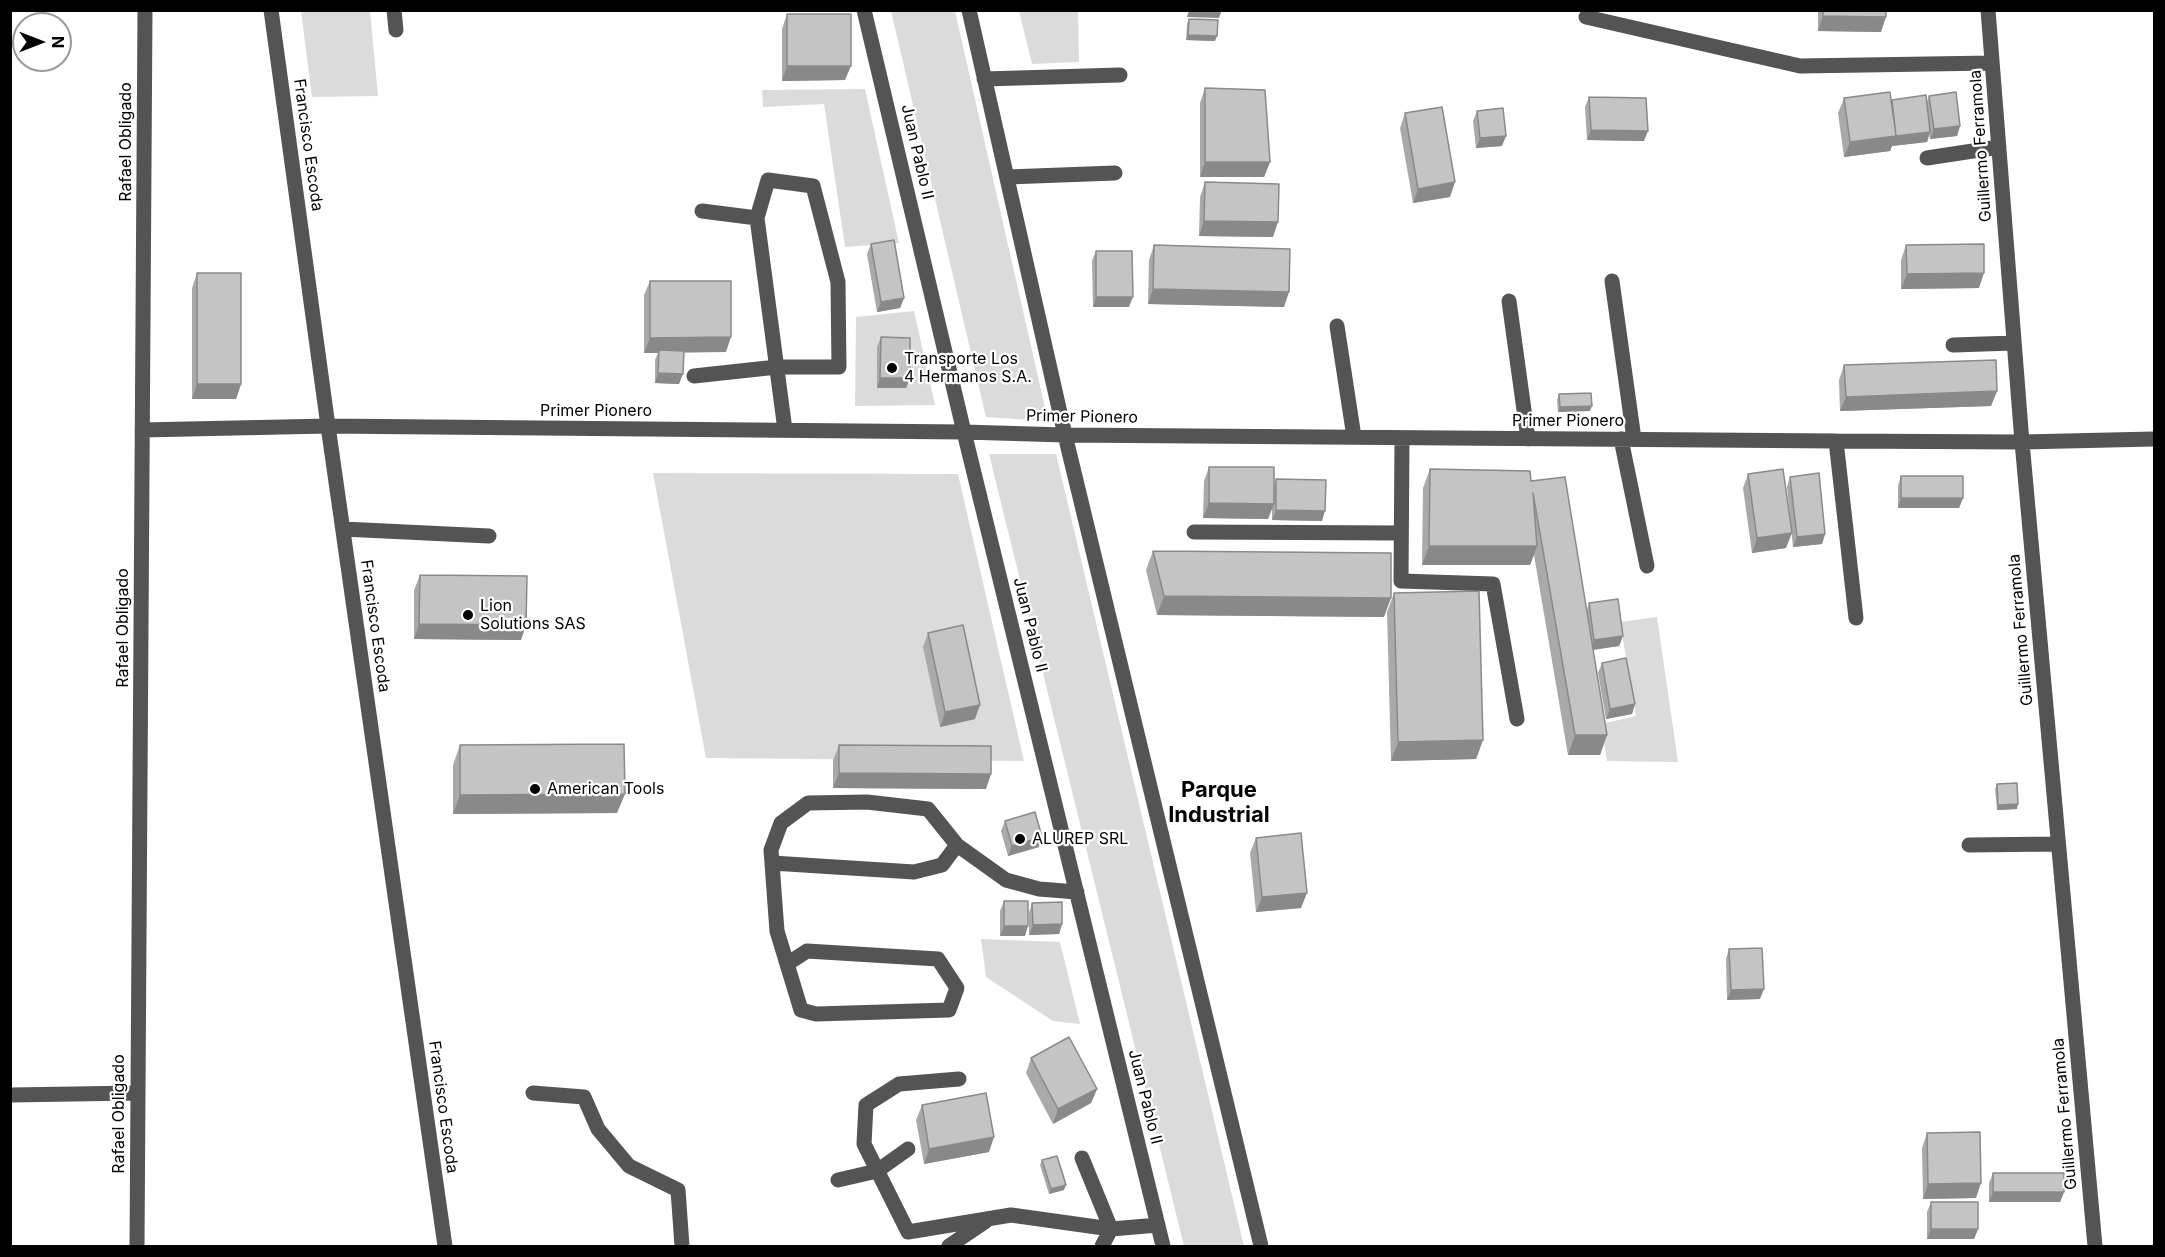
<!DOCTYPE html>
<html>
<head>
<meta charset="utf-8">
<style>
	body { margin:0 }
	#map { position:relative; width:2165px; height:1257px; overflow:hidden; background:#fff; font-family:Inter,sans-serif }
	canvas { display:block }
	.frame { position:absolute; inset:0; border:12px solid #000; pointer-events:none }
	.north { position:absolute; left:12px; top:12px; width:60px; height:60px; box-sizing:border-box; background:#fff; border:2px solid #999; border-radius:50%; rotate:90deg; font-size:16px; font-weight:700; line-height:24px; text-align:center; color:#000 }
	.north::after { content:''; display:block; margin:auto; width:21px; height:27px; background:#000; clip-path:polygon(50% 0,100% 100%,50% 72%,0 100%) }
</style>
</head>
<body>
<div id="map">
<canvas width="2165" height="1257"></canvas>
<div class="frame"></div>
<div class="north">N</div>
</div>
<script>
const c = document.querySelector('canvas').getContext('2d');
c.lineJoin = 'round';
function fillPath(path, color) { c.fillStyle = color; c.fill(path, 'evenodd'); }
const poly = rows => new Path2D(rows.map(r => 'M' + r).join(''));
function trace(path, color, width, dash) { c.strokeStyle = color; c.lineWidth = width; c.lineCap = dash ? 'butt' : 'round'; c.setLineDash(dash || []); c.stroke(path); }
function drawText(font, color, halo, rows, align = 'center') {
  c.font = font + ' Inter,sans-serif'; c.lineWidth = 4.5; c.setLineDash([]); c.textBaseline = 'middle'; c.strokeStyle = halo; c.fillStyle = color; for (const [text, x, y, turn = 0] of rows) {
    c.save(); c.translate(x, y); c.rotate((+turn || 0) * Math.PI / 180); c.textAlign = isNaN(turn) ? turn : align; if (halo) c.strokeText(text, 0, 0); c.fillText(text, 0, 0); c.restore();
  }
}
const green = poly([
	[301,11,370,11,378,96,312,97],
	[891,11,955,11,1048,421,986,417],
	[1019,11,1078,11,1079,62,1032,64],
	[865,89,899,243,845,247,824,104,763,107,762,90],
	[914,311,935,405,855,406,856,317],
	[989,454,1056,454,1244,1246,1184,1246],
	[653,473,958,474,1024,761,706,758],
	[1657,617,1678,762,1607,761,1601,724,1636,716,1620,622],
	[981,939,1060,942,1080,1024,1053,1021,986,977]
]);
const minor = poly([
	[271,10,328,426,445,1246],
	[394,10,396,30],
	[864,10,964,432,1163,1246],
	[969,10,1065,435,1261,1246],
	[1988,10,2022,442,2095,1246],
	[1586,17,1800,66,1992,63],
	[984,79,1120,75],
	[1927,158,1999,147],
	[1007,177,1115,173],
	[757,218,785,430],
	[1612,281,1634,439],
	[1509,301,1528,439],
	[1337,326,1354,437],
	[1953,345,2014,343],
	[694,376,777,367,839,367,838,282,813,186,768,180,757,218,702,211],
	[142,430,328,426,964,432,1065,435,1836,441,2022,442,2154,439],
	[1402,438,1401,581,1493,584,1517,719],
	[1621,439,1647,566],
	[1836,441,1856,618],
	[343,529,489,536],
	[1194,532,1401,533],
	[1969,845,2058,844],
	[772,863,914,872,942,865,957,845],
	[787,964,807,951,938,959,957,988,949,1010,816,1014,801,1010,777,931,771,850,781,823,808,803,867,802,928,809,957,845,1006,880,1039,889,1077,892],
	[959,1079,899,1084,866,1105,864,1144,908,1232,1011,1215,1111,1229,1102,1246],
	[533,1093,584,1097,598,1129,629,1166,678,1190,682,1246],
	[10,1095,138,1093],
	[1082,1158,1111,1229,1158,1225],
	[838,1180,877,1171,908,1149],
	[137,1246,145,10],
	[949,1246,986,1221]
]);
const wall = poly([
	[1818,10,1886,10,1881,32,1818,31],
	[787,14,845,80,782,81,782,29],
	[1189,19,1215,41,1186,40,1187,24],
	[1205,88,1270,162,1264,177,1200,177,1200,103],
	[1929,96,1960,126,1957,136,1930,139,1929,134,1927,142,1892,146,1890,151,1844,157,1838,113,1844,98,1927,102],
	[1589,97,1644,141,1587,140,1585,107],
	[1477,111,1502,146,1476,148,1473,121],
	[1405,113,1450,197,1413,203,1400,128],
	[1205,182,1273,237,1199,236,1200,197],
	[871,244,904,298,900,308,877,312,867,254],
	[1154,245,1284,307,1148,304,1149,260],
	[1906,245,1979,288,1901,289,1901,260],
	[1096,251,1129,307,1093,307,1092,261],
	[197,273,241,384,236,399,192,399,192,288],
	[650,281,726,352,684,352,679,384,655,383,655,360,658,353,644,353,644,295],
	[881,337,910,378,906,388,877,388,877,347],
	[1844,365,1997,391,1991,406,1840,411,1839,380],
	[1559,394,1590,411,1558,412,1557,400],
	[1209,467,1274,486,1276,479,1322,521,1272,520,1272,507,1268,519,1203,518,1204,481],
	[1430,469,1531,481,1587,610,1589,603,1623,636,1619,646,1593,650,1607,735,1600,755,1568,755,1534,555,1530,565,1422,565,1423,488],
	[1748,474,1786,548,1752,553,1743,488],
	[1901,476,1963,498,1959,508,1898,508,1898,486],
	[1790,477,1825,534,1822,544,1793,547,1787,487],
	[1153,551,1384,617,1157,615,1146,570],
	[420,575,521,640,414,639,414,590],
	[1394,593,1483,740,1476,759,1391,761,1387,612],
	[928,633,975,719,940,727,923,647],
	[1602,663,1635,704,1632,714,1606,719,1598,673],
	[460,745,617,813,453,814,453,765],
	[839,745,986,789,833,788,833,760],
	[1997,784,2017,809,1997,810,1995,789],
	[1005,821,1039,847,1008,856,1001,831],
	[1256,838,1301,908,1256,912,1250,853],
	[1004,901,1025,936,1000,936,1000,911],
	[1032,903,1062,924,1059,934,1029,935,1029,913],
	[1729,949,1760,999,1727,1000,1726,959],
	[1031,1058,1097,1089,1091,1103,1053,1124,1026,1073],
	[922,1105,989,1152,924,1164,916,1120],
	[1927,1133,1976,1198,1923,1199,1922,1148],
	[1042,1160,1064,1190,1049,1194,1040,1165],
	[1993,1173,2064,1192,2060,1202,1989,1202,1989,1183],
	[1931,1202,1978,1229,1974,1239,1927,1239,1927,1212]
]);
const shadedWall = poly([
	[1189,10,1222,10,1219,18,1187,17],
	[1823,16,1886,17,1881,32,1818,31],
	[1188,35,1217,36,1215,41,1186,40],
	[787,66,851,66,845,80,782,81],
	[1960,126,1957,136,1930,139,1934,129],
	[1591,130,1648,131,1644,141,1587,140],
	[1930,132,1927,142,1892,146,1896,136],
	[1506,136,1502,146,1476,148,1480,138],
	[1896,136,1890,151,1844,157,1850,142],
	[1205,162,1270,162,1264,177,1200,177],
	[1455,182,1450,197,1413,203,1418,189],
	[1204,221,1278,222,1273,237,1199,236],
	[1984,273,1979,288,1901,289,1907,274],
	[1153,289,1289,292,1284,307,1148,304],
	[1096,297,1133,297,1129,307,1093,307],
	[904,298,900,308,877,312,881,302],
	[731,337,726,352,659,353,659,350,658,353,644,353,650,338],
	[658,373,683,374,679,384,655,383],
	[880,378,910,378,906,388,877,388],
	[197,384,241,384,236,399,192,399],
	[1997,391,1991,406,1840,411,1846,397],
	[1592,406,1590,411,1558,412,1560,407],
	[1901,498,1963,498,1959,508,1898,508],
	[1209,503,1274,504,1268,519,1203,518],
	[1276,510,1325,511,1322,521,1272,520],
	[1792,533,1786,548,1752,553,1757,538],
	[1825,534,1822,544,1793,547,1797,537],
	[1429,546,1537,546,1530,565,1422,565],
	[1164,596,1391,598,1384,617,1157,615],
	[419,624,526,625,521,640,414,639],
	[1623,636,1619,646,1591,650,1594,640],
	[1635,704,1632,714,1606,719,1610,709],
	[980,705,975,719,940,727,945,712],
	[1575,735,1607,735,1600,755,1568,755],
	[1483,740,1476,759,1391,761,1398,742],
	[839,773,991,774,986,789,833,788],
	[625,794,617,813,453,814,460,795],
	[2018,804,2017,809,1997,810,1998,805],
	[1042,837,1039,847,1008,856,1012,846],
	[1307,893,1301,908,1256,912,1262,897],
	[1062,924,1059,934,1029,935,1033,925],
	[1004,926,1028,926,1025,936,1000,936],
	[1764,989,1760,999,1727,1000,1731,990],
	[1097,1089,1091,1103,1053,1124,1058,1109],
	[994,1137,989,1152,924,1164,929,1149],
	[1981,1183,1976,1198,1923,1199,1928,1184],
	[1066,1185,1064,1190,1049,1194,1051,1189],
	[1993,1192,2064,1192,2060,1202,1989,1202],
	[1931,1229,1978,1229,1974,1239,1927,1239]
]);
const building = poly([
	[1823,10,1886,10,1886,17,1823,16,1823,10],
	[787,14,851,14,851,66,787,66,787,14],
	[1189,19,1218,20,1217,36,1188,35,1189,19],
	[1205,88,1265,90,1270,162,1205,162,1205,88],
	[1890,92,1896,136,1850,142,1844,98,1890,92],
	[1956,92,1960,126,1934,129,1929,96,1956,92],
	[1926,95,1930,132,1896,136,1892,100,1926,95],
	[1589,97,1646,98,1648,131,1591,130,1589,97],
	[1442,107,1455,182,1418,189,1405,113,1442,107],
	[1503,108,1506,136,1480,138,1477,111,1503,108],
	[1205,182,1279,184,1278,222,1204,221,1205,182],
	[894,240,904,298,881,302,871,244,894,240],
	[1984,244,1984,273,1907,274,1906,245,1984,244],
	[1154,245,1290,249,1289,292,1153,289,1154,245],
	[1096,251,1132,251,1133,297,1096,297,1096,251],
	[197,273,241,273,241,384,197,384,197,273],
	[650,281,731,281,731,337,650,338,650,281],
	[881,337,910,338,910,378,880,378,881,337],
	[659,350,684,351,683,374,658,373,659,350],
	[1996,360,1997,391,1846,397,1844,365,1996,360],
	[1591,393,1592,406,1560,407,1559,394,1591,393],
	[1209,467,1274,467,1274,504,1209,503,1209,467],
	[1430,469,1530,471,1531,481,1565,477,1607,735,1575,735,1533,493,1537,546,1429,546,1430,469],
	[1783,469,1792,533,1757,538,1748,474,1783,469],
	[1819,473,1825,534,1797,537,1790,477,1819,473],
	[1901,476,1963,476,1963,498,1901,498,1901,476],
	[1276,479,1326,480,1325,511,1276,510,1276,479],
	[1153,551,1391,553,1391,598,1164,596,1153,551],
	[420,575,527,576,526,625,419,624,420,575],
	[1479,591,1483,740,1398,742,1394,593,1479,591],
	[1618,599,1623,636,1594,640,1589,603,1618,599],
	[963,625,980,705,945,712,928,633,963,625],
	[1626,658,1635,704,1610,709,1602,663,1626,658],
	[624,744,625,794,460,795,460,745,624,744],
	[839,745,991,746,991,774,839,773,839,745],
	[2017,783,2018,804,1998,805,1997,784,2017,783],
	[1035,812,1042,837,1012,846,1005,821,1035,812],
	[1301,833,1307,893,1262,897,1256,838,1301,833],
	[1004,901,1028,901,1028,926,1004,926,1004,901],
	[1062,902,1062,924,1033,925,1032,903,1062,902],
	[1762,948,1764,989,1731,990,1729,949,1762,948],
	[1069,1037,1097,1089,1058,1109,1031,1058,1069,1037],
	[986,1093,994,1137,929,1149,922,1105,986,1093],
	[1980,1132,1981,1183,1928,1184,1927,1133,1980,1132],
	[1057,1156,1066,1185,1051,1189,1042,1160,1057,1156],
	[1993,1173,2064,1173,2064,1192,1993,1192,1993,1173],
	[1931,1202,1978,1202,1978,1229,1931,1229,1931,1202]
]);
const markers = [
	[892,368,6,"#000"],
	[468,615,6,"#000"],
	[535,789,6,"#000"],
	[1020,839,6,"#000"]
];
const streetNames = [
	["Rafael Obligado",126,142,-90],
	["Francisco Escoda",308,145,82],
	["Guillermo Ferramola",1981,146,-94],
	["Juan Pablo II",917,152,77],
	["Primer Pionero",596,411],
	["Primer Pionero",1082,417,1],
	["Primer Pionero",1568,421],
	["Juan Pablo II",1030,625,76],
	["Francisco Escoda",375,626,82],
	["Rafael Obligado",123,628,-90],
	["Guillermo Ferramola",2021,630,-95],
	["Juan Pablo II",1145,1097,76],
	["Francisco Escoda",443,1107,82],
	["Rafael Obligado",119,1114,-90],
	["Guillermo Ferramola",2065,1114,-95]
];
const poiNames = [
	["Transporte Los",904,359],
	["4 Hermanos S.A.",904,377],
	["Lion",480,606],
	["Solutions SAS",480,624],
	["American Tools",547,789],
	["ALUREP SRL",1032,839]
];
const districtNames = [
	["Parque",1219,790],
	["Industrial",1219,815]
];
fillPath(green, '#dbdbdb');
trace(minor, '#545454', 15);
fillPath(wall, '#a9a9a9');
fillPath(shadedWall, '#898989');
fillPath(building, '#c4c4c4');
trace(building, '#898989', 1.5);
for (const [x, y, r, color] of markers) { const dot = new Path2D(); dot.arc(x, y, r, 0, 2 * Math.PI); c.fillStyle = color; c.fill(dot); trace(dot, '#fff', 2); }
drawText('16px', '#000', '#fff', streetNames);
drawText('16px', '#000', '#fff', poiNames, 'left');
drawText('bold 22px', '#000', '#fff', districtNames);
</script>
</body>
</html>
